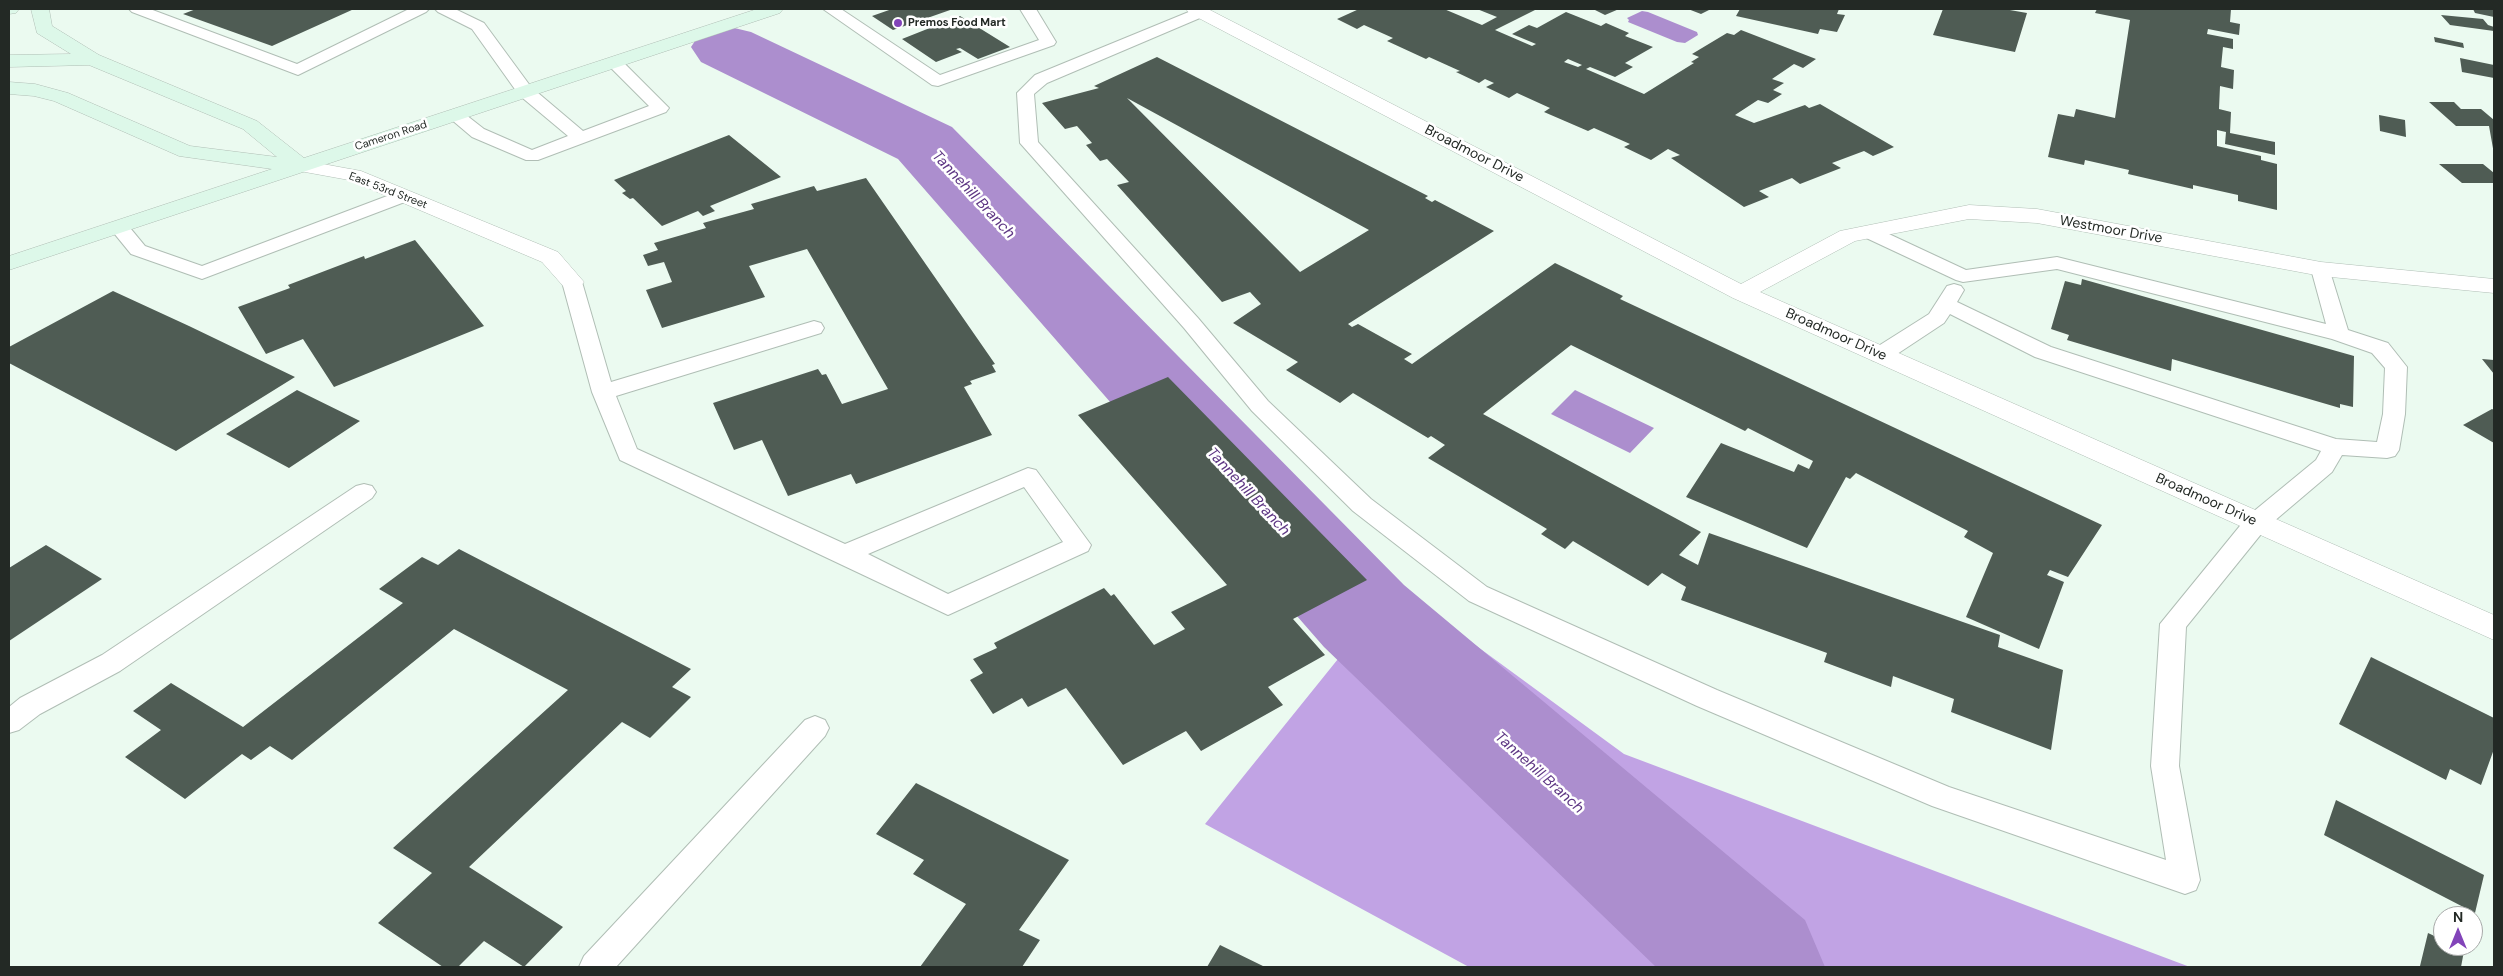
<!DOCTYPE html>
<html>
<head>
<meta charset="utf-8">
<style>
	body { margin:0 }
	#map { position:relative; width:2503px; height:976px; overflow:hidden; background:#ebfaf0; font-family:"DM Sans",sans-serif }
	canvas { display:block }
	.frame { position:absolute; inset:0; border:10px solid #232925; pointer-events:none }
	.north { position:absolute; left:2433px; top:906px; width:50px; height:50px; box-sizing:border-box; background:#fff; border:1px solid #a7a9a8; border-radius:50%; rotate:0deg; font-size:14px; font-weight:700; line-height:20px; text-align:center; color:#232925 }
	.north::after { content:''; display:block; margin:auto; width:18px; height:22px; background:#8244b9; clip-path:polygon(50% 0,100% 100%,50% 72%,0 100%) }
</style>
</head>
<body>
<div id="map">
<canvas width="2503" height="976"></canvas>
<div class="frame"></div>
<div class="north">N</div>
</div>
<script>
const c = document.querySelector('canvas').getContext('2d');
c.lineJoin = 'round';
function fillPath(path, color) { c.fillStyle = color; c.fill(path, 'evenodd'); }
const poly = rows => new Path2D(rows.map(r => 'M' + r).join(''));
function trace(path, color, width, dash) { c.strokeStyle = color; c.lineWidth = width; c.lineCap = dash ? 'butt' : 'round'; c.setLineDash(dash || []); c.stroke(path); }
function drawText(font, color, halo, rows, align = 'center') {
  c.font = font + ' "DM Sans",sans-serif'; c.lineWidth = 5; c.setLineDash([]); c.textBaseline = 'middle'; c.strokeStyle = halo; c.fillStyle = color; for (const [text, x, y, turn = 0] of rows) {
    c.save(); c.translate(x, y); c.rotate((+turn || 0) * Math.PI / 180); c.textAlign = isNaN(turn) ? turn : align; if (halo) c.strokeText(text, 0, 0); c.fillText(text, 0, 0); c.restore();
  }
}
const forest = poly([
	[1396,587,1624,754,2190,967,1469,967,1205,824]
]);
const water = poly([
	[1642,11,1648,12,1697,32,1698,35,1685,43,1677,42,1628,22,1629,20,1627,18],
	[1575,390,1654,428,1630,453,1551,414]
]);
const river = poly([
	[726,26,751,32,952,127,1404,585,1805,920,1825,967,1656,967,1324,647,898,159,701,62,691,47,701,32,726,26]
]);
const building = poly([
	[196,9,354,9,272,46,183,14],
	[892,9,953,9,893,30,872,16],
	[1359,9,1444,9,1482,25,1497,17,1477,9,1537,9,1495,30,1532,46,1536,44,1512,34,1529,25,1537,28,1566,12,1601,26,1606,23,1629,33,1625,36,1653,47,1625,63,1633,67,1615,77,1590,67,1586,69,1644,94,1694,63,1691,62,1699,57,1692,54,1727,33,1734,35,1741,30,1816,59,1803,68,1794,64,1772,79,1784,83,1773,90,1782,94,1768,103,1758,100,1735,115,1754,123,1805,105,1809,108,1820,104,1894,147,1873,156,1864,151,1832,163,1841,168,1800,184,1792,178,1759,191,1769,197,1744,207,1671,158,1680,155,1668,149,1651,160,1624,147,1630,144,1594,128,1588,131,1544,112,1550,108,1517,93,1509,98,1486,87,1494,83,1485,79,1479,83,1456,72,1460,71,1429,57,1426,59,1387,41,1393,38,1364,25,1357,29,1337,19],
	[1568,59,1582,65,1578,67,1564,62],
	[1593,9,1619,9,1605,15],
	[1688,9,1711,9,1701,14],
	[1740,9,1839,9,1837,14,1845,15,1837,32,1820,29,1818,34,1736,16],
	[1943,9,2004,9,2027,13,2015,52,1933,35],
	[2097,9,2231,9,2230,22,2240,24,2239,35,2208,29,2207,34,2233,39,2233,49,2223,47,2221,67,2234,70,2233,89,2220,86,2219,109,2231,112,2230,133,2275,142,2275,155,2225,144,2226,132,2217,130,2217,146,2261,156,2261,160,2277,164,2277,210,2238,201,2238,195,2193,185,2193,189,2128,174,2129,170,2085,160,2084,165,2048,157,2058,114,2074,117,2076,109,2115,118,2130,20,2095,13],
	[2473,9,2494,9,2494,17,2475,13],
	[2441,15,2483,19,2488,25,2494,27,2494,31,2450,25],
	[960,16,1010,47,978,59,960,48,956,49,962,52,936,62,902,39],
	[2434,37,2463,43,2464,48,2435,42],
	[1157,57,1428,196,1425,198,1432,202,1435,200,1494,231,1348,324,1352,327,1358,324,1412,354,1404,359,1412,364,1555,263,1623,296,1620,299,2102,525,2068,577,2050,570,2047,575,2064,582,2039,649,1966,617,1993,553,1964,537,1968,531,1856,473,1850,479,1846,477,1807,548,1686,497,1721,443,1794,472,1798,464,1809,469,1813,461,1748,428,1745,431,1571,345,1483,414,1701,532,1679,555,1698,565,1709,533,2000,635,1998,647,2063,670,2051,750,1951,712,1954,699,1893,676,1891,687,1824,662,1827,653,1681,600,1686,587,1662,573,1648,586,1573,541,1565,549,1541,534,1547,529,1428,458,1445,445,1431,436,1428,438,1353,393,1340,403,1286,370,1298,362,1233,323,1261,304,1250,292,1222,302,1117,185,1129,182,1107,159,1100,161,1086,145,1092,143,1077,126,1065,129,1042,103,1099,88,1094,86],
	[1127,98,1369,230,1300,272],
	[2460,58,2494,65,2494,78,2462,72],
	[2429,102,2454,102,2461,109,2481,109,2494,120,2494,154,2489,126,2456,126],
	[2379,115,2405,120,2406,137,2380,131],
	[729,135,781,177,710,206,715,211,703,216,698,211,662,226,633,198,630,199,622,193,626,191,614,180],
	[2439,164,2483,164,2494,173,2494,183,2462,183],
	[866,178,995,364,992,365,996,372,970,381,972,384,964,387,992,435,856,484,851,474,788,496,762,440,734,450,713,403,818,369,822,375,826,374,842,404,888,389,807,249,749,266,765,297,662,328,646,290,672,282,664,262,648,266,643,255,658,250,654,243,706,228,703,223,754,209,751,204,814,186,817,191],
	[415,240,484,326,334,387,303,339,266,354,238,307,290,288,288,285,364,256,365,259],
	[2082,279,2354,356,2353,407,2340,404,2340,408,2172,359,2171,371,2067,340,2069,335,2051,329,2065,281,2081,285],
	[113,291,189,326,295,377,176,451,9,363,9,347],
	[2482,359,2494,360,2494,374],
	[1168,377,1367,580,1293,619,1325,655,1268,687,1283,705,1201,751,1186,731,1123,765,1066,688,1028,707,1022,698,993,714,970,680,983,673,973,659,997,648,994,643,1104,588,1111,596,1114,594,1154,645,1185,629,1171,612,1227,585,1078,415],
	[297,390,360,421,289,468,226,434],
	[2492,409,2494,410,2494,443,2463,425],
	[46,545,102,579,9,641,9,568],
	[459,549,691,669,672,687,691,697,650,738,622,722,469,867,563,927,524,967,484,941,458,967,443,967,378,923,432,873,393,848,568,690,454,629,292,760,270,746,251,760,242,754,185,799,125,757,161,730,133,711,171,683,243,727,403,603,379,589,422,557,438,565],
	[2371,657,2494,718,2494,749,2481,785,2450,769,2446,780,2339,724],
	[916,783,1069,860,1019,930,1040,940,1022,967,920,967,966,904,913,874,924,860,876,834],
	[2336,800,2484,875,2475,913,2324,835],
	[2428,933,2443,940,2443,946,2454,946,2464,951,2461,967,2420,966],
	[1220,945,1265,967,1207,967]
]);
const lane = poly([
	[129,9,150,9,297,64,409,9,429,9,426,12,298,75,132,12,129,9],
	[435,9,455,9,484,23,531,87,583,131,649,106,608,65,606,62,608,59,620,59,669,108,666,112,538,160,526,160,472,137,446,115,449,111,461,111,484,129,532,150,568,136,519,95,472,29,438,12,435,9],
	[823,9,841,9,940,75,1039,40,1020,9,1036,9,1056,42,1054,45,938,86,932,85,823,9],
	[1196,9,1207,9,1210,12,1207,15,1047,83,1034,94,1038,142,1198,318,1268,401,1371,499,1487,587,1717,690,1949,787,2166,860,2151,766,2160,624,2248,516,2316,460,2321,451,2035,357,1950,314,1944,323,1888,360,1880,362,1872,360,1869,355,1872,350,1929,314,1947,286,1954,284,1961,286,1964,290,1957,302,2051,347,2336,439,2377,442,2383,414,2385,368,2372,353,2332,339,2057,269,1963,282,1956,280,1862,236,1859,232,1862,228,1876,228,1966,270,2057,257,2326,324,2311,269,2314,265,2328,265,2348,330,2388,343,2407,367,2405,414,2399,450,2395,456,2387,458,2342,455,2332,472,2266,528,2186,627,2179,766,2200,880,2196,890,2185,894,1932,806,1697,706,1469,601,1353,511,1252,411,1184,328,1020,143,1017,93,1035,75,1196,9],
	[403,190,410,192,412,196,410,200,202,279,131,254,109,227,112,223,119,221,126,223,145,246,202,266,403,190],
	[572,276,579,278,582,282,611,382,814,321,821,323,824,328,821,333,616,396,637,449,845,544,1028,468,1036,470,1091,545,1088,551,948,615,620,460,592,392,562,282,565,278,572,276],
	[1024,487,1063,542,948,594,868,554,1024,487],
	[364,484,372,486,376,492,372,498,120,671,40,714,19,730,9,733,9,707,20,698,102,655,356,486,364,484],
	[815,716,825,720,829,728,825,736,616,967,579,967,584,956,805,720,815,716]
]);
const street = poly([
	[1186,9,1208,9,1741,284,1840,231,1969,205,2037,209,2321,262,2494,279,2494,293,2321,276,2037,223,1969,219,1855,241,1760,292,2494,615,2494,640,1733,298,1189,13,1186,9],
	[301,160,361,171,558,252,584,282,580,287,572,289,564,287,542,262,349,180,294,170,291,166,294,162,301,160]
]);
const secondary = poly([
	[9,9,19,9,16,13,9,14,9,9],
	[31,9,49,9,52,26,99,55,257,121,304,158,757,9,783,9,780,13,9,270,9,256,272,169,179,156,54,101,34,96,9,94,9,82,35,84,68,93,190,146,277,157,243,129,89,65,9,67,9,55,71,54,37,33,31,9]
]);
const markers = [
	[898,23,5,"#8244b9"]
];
const farPoinames = [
	["Premos Food Mart",908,23]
];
const farStreetnames = [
	["Cameron Road",391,136,-18],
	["East 53rd Street",388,191,21]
];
const streetNames = [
	["Broadmoor Drive",1474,154,27],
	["Westmoor Drive",2111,230,10],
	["Broadmoor Drive",1836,335,24],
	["Broadmoor Drive",2206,500,24]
];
const waterNames = [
	["Tannehill Branch",973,195,47],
	["Tannehill Branch",1248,492,47],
	["Tannehill Branch",1539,773,42]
];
fillPath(forest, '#c1a3e4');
fillPath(water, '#ac8ece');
fillPath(river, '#ac8ece');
fillPath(building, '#4f5c54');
trace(lane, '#b0beb5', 2);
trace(street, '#b0beb5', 1);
trace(secondary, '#b0beb5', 1);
fillPath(lane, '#fff');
fillPath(street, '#fff');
fillPath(secondary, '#ddf8e9');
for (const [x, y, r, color] of markers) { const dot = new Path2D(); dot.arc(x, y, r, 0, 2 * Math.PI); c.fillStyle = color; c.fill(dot); trace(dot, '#fff', 2); }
drawText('bold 11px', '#232925', '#fff', farPoinames, 'left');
drawText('11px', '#232925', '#fff', farStreetnames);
drawText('14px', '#232925', '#fff', streetNames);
drawText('italic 15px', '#5e3784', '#fff', waterNames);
</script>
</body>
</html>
